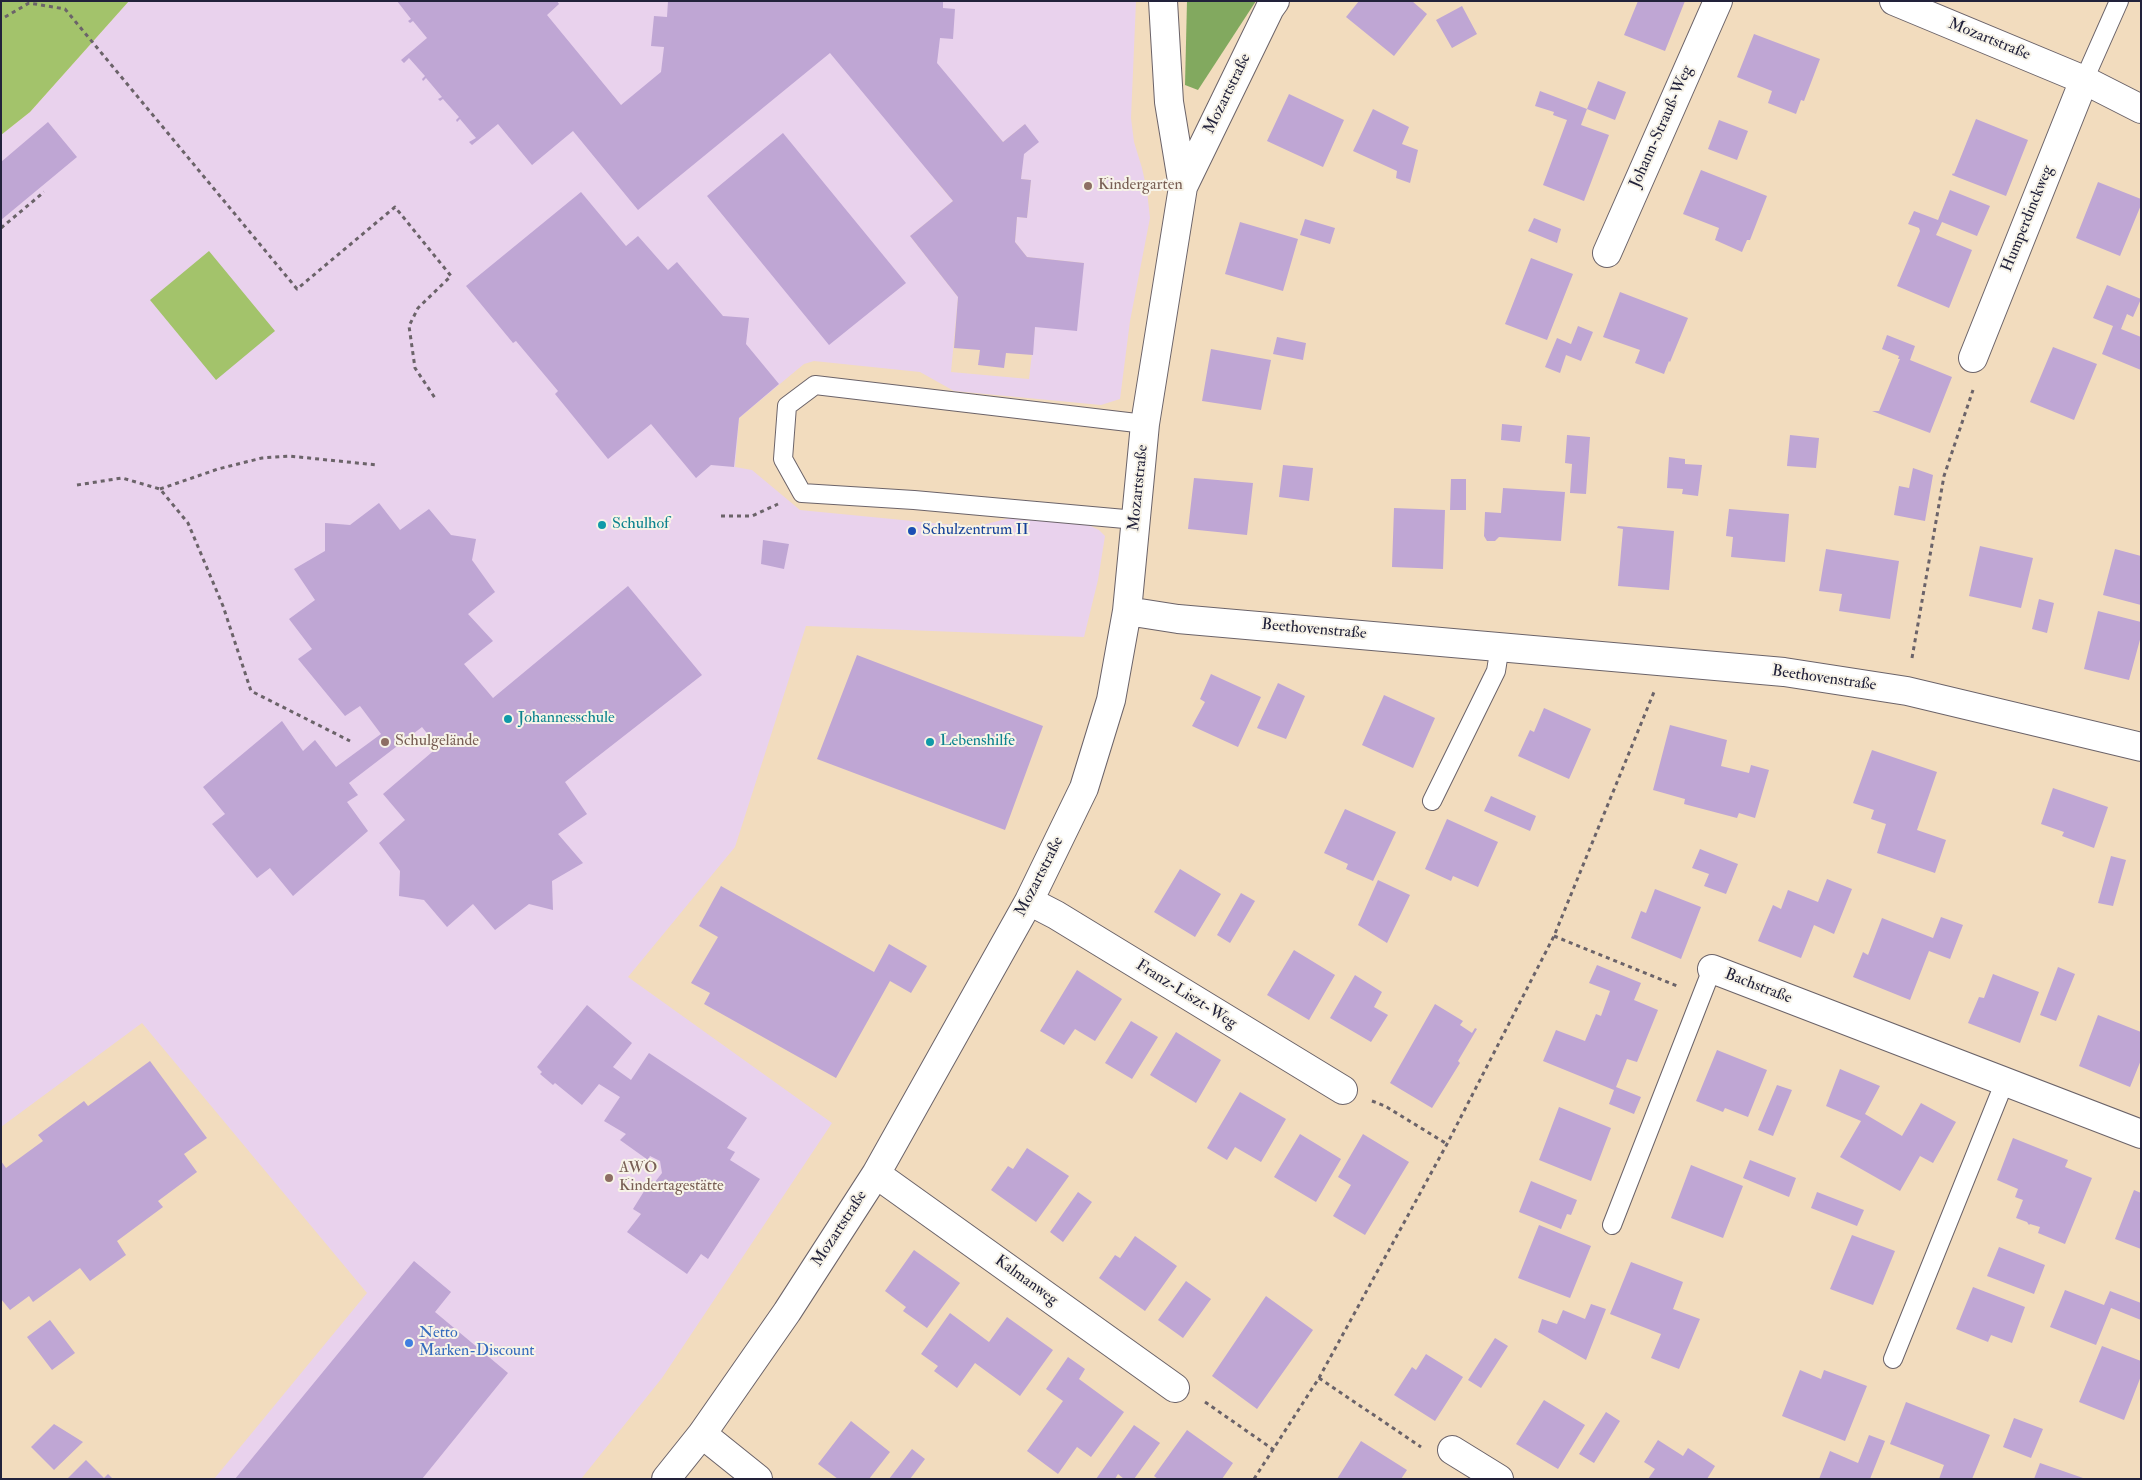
<!DOCTYPE html>
<html>
<head>
<meta charset="utf-8">
<style>
	body { margin:0 }
	#map { position:relative; width:2142px; height:1480px; overflow:hidden; background:#f2dcbe; font-family:"IM FELL Double Pica",serif }
	canvas { display:block }
	.frame { position:absolute; inset:0; border:2px solid #22223b; pointer-events:none }
</style>
</head>
<body>
<div id="map">
<canvas width="2142" height="1480"></canvas>
<div class="frame"></div>
</div>
<script>
const c = document.querySelector('canvas').getContext('2d');
c.lineJoin = 'round';
function fillPath(path, color) { c.fillStyle = color; c.fill(path, 'evenodd'); }
const poly = rows => new Path2D(rows.map(r => 'M' + r).join(''));
function trace(path, color, width, dash) { c.strokeStyle = color; c.lineWidth = width; c.lineCap = dash ? 'butt' : 'round'; c.setLineDash(dash || []); c.stroke(path); }
function drawText(font, color, halo, rows, align = 'center') {
  c.font = font + ' "IM FELL Double Pica",serif'; c.lineWidth = 4; c.setLineDash([]); c.textBaseline = 'middle'; c.strokeStyle = halo; c.fillStyle = color; for (const [text, x, y, turn = 0] of rows) {
    c.save(); c.translate(x, y); c.rotate((+turn || 0) * Math.PI / 180); c.textAlign = isNaN(turn) ? turn : align; if (halo) c.strokeText(text, 0, 0); c.fillText(text, 0, 0); c.restore();
  }
}
const built = poly([
	[129,1,1136,1,1131,118,1134,142,1142,168,1147,191,1150,218,1130,321,1120,399,1101,405,954,391,920,372,814,361,804,364,739,418,735,467,752,470,800,510,974,527,1014,517,1084,523,1099,530,1105,536,1098,580,1084,637,806,626,735,847,628,977,832,1123,662,1378,581,1479,214,1479,367,1293,142,1023,1,1127,1,135,30,112],
	[1025,124,1021,179,1031,180,1027,218,1017,217,1015,242,1027,257,1084,263,1035,327,1029,379,951,372,958,297,910,236,953,201,936,181,993,130,1003,142]
]);
const green = poly([
	[1,1,129,1,30,112,1,135],
	[209,251,275,331,216,380,150,300]
]);
const forest = poly([
	[1187,1,1256,1,1198,90,1185,85]
]);
const building = poly([
	[397,1,557,1,559,4,547,15,621,105,661,72,664,47,651,46,654,16,667,17,668,1,943,1,943,8,955,9,953,39,940,38,937,63,1003,142,1025,124,1039,142,1024,154,1021,179,1031,180,1027,218,1017,217,1015,242,1027,257,1084,263,1077,331,1035,327,1033,355,1006,353,1004,368,978,365,980,350,954,348,958,297,910,236,953,201,830,53,638,210,573,131,532,165,498,124,472,145,469,142,476,138,460,119,457,122,456,120,459,117,443,99,440,101,438,99,442,97,426,78,423,81,422,79,425,76,409,58,404,63,401,60,427,38,413,21,410,23,408,21,411,19],
	[1359,1,1412,1,1427,14,1394,56,1346,17],
	[1638,1,1685,1,1665,51,1624,35],
	[1462,6,1477,34,1452,48,1436,20],
	[1754,34,1820,59,1804,101,1801,100,1796,114,1768,103,1772,91,1737,77],
	[1598,81,1626,92,1615,120,1587,109],
	[1540,91,1587,109,1581,125,1609,135,1584,201,1543,185,1567,120,1553,115,1554,112,1535,106],
	[1289,94,1344,120,1323,167,1267,141],
	[1373,109,1409,127,1402,144,1418,150,1410,183,1396,178,1397,171,1353,151],
	[1976,119,2028,140,2006,196,1952,175,1953,173,1954,174],
	[1719,120,1748,131,1737,160,1708,149],
	[48,122,77,157,1,220,1,162],
	[783,133,906,283,829,345,707,196],
	[1701,170,1767,196,1750,240,1747,240,1742,252,1715,240,1719,228,1683,214],
	[2098,182,2141,199,2141,205,2120,256,2076,238],
	[1950,190,1990,206,1977,236,1942,222,1936,235,1972,250,1949,308,1897,286,1920,231,1919,228,1908,224,1914,211,1938,220],
	[581,192,626,246,638,236,668,270,677,262,723,316,749,318,746,344,779,384,739,418,734,467,711,465,696,478,651,424,608,459,555,394,558,391,516,341,513,343,466,286],
	[1534,218,1561,229,1557,243,1528,231],
	[1305,219,1335,228,1330,244,1300,235],
	[1240,222,1298,239,1283,291,1225,274],
	[1531,258,1573,274,1547,340,1505,324],
	[2107,285,2141,299,2133,317,2127,314,2121,329,2141,337,2141,370,2102,354,2113,326,2093,318],
	[1620,292,1688,318,1670,362,1669,361,1664,374,1635,363,1640,350,1603,337],
	[1578,326,1593,332,1581,361,1566,355,1560,373,1545,367,1557,338,1571,344],
	[1887,335,1915,346,1910,360,1952,377,1930,433,1872,411,1879,411,1900,359,1898,359,1899,356,1882,349],
	[1277,337,1306,343,1303,360,1273,354],
	[2053,347,2097,364,2074,420,2030,402],
	[1211,349,1271,360,1261,410,1202,401],
	[1502,424,1522,426,1520,442,1501,440],
	[1567,435,1590,437,1586,494,1570,493,1572,464,1565,463],
	[1790,435,1819,438,1816,468,1787,466],
	[1669,457,1685,459,1685,464,1702,465,1698,496,1682,494,1683,489,1667,488],
	[1283,465,1313,468,1309,501,1279,497],
	[1913,468,1933,475,1925,521,1894,515,1899,486,1909,488],
	[1194,478,1253,483,1247,535,1188,529],
	[1451,479,1466,479,1466,510,1450,510],
	[1503,488,1565,492,1561,541,1499,537,1495,541,1487,541,1484,536,1485,512,1501,513],
	[379,503,400,530,429,509,451,535,476,539,472,560,495,592,468,614,493,641,464,664,493,698,628,586,702,675,565,782,587,814,558,834,583,863,552,881,553,910,529,904,495,930,473,904,447,927,424,900,399,896,400,871,379,843,405,820,383,794,438,747,422,727,349,783,358,795,347,802,368,831,293,896,270,868,257,878,212,824,225,814,203,787,282,721,303,751,315,740,336,767,381,734,360,706,345,716,298,659,312,649,289,619,315,600,294,569,325,551,325,523,350,525],
	[1394,508,1445,510,1443,569,1392,567],
	[1729,509,1789,514,1785,562,1731,557,1733,537,1726,536],
	[1618,526,1674,531,1669,590,1618,586,1623,529,1617,528],
	[763,540,789,544,784,569,761,564],
	[1980,546,2033,558,2021,608,1969,596],
	[1826,549,1899,561,1890,619,1839,611,1842,594,1819,591],
	[2115,549,2141,556,2141,605,2103,595],
	[2039,599,2054,603,2047,633,2032,629],
	[2098,611,2141,622,2141,636,2129,680,2084,669],
	[857,655,1043,726,1005,830,817,759],
	[1211,674,1261,697,1238,747,1192,726,1205,702,1200,699],
	[1278,683,1305,696,1286,739,1257,728],
	[1384,695,1435,718,1413,768,1362,745],
	[1544,708,1591,729,1569,779,1518,756,1530,730,1534,732],
	[1670,725,1727,740,1721,766,1749,773,1751,765,1769,770,1755,818,1739,813,1737,818,1684,804,1685,799,1653,790],
	[1872,750,1937,772,1917,830,1946,840,1935,873,1877,853,1886,824,1871,819,1874,810,1853,803],
	[2053,788,2108,807,2094,848,2062,836,2064,832,2041,824],
	[1491,796,1536,816,1530,831,1484,811],
	[1345,809,1396,832,1373,881,1346,869,1348,864,1324,853],
	[1447,819,1498,842,1478,887,1453,876,1451,881,1425,869],
	[1700,849,1738,864,1726,894,1704,886,1709,874,1692,868],
	[2111,856,2126,860,2113,906,2098,903],
	[1180,869,1221,894,1195,937,1154,912],
	[1827,879,1852,889,1834,934,1814,925,1801,958,1758,941,1773,905,1781,909,1788,890,1818,902],
	[1378,880,1410,895,1387,943,1358,925],
	[721,886,874,972,889,944,927,966,911,993,890,981,836,1078,704,1004,710,993,691,983,718,937,699,926],
	[1655,889,1701,907,1681,959,1631,938,1641,911,1646,913],
	[1241,893,1255,901,1230,943,1217,935],
	[1941,917,1963,925,1950,959,1929,951,1910,1000,1853,977,1863,952,1868,955,1882,918,1933,938],
	[1294,950,1335,975,1309,1020,1267,995],
	[1597,965,1641,983,1634,1000,1658,1010,1637,1062,1627,1059,1616,1087,1641,1097,1634,1114,1609,1104,1614,1090,1543,1061,1556,1030,1585,1041,1596,1014,1601,1016,1610,991,1589,983],
	[2058,967,2075,974,2056,1021,2040,1015],
	[1077,970,1122,999,1095,1041,1075,1029,1064,1045,1040,1031],
	[1993,974,2039,992,2020,1043,1968,1023,1979,997,1984,998],
	[1355,975,1382,992,1374,1007,1388,1015,1371,1042,1330,1018],
	[1435,1004,1463,1021,1460,1025,1472,1033,1475,1028,1477,1029,1458,1061,1460,1063,1432,1108,1390,1083],
	[587,1005,632,1043,613,1067,631,1080,649,1053,747,1118,727,1148,735,1152,730,1160,760,1179,708,1259,701,1254,687,1274,627,1232,641,1214,633,1209,651,1180,655,1182,662,1173,660,1161,650,1156,648,1160,620,1140,626,1134,604,1121,620,1097,599,1084,582,1105,555,1083,553,1085,540,1074,542,1072,537,1067],
	[2098,1015,2141,1032,2141,1060,2130,1087,2079,1066],
	[1131,1021,1158,1037,1132,1079,1105,1063],
	[1176,1032,1221,1060,1196,1103,1150,1075],
	[1717,1050,1767,1070,1748,1117,1725,1108,1723,1112,1696,1101],
	[150,1061,207,1138,184,1154,197,1172,158,1201,163,1207,117,1241,126,1255,90,1281,80,1268,33,1302,29,1296,10,1310,1,1299,1,1161,6,1168,43,1141,38,1135,84,1101,88,1106],
	[1840,1069,1880,1086,1865,1114,1902,1136,1921,1103,1956,1122,1933,1163,1920,1156,1900,1191,1840,1157,1861,1121,1826,1106],
	[1777,1085,1792,1090,1773,1136,1758,1130],
	[1240,1092,1286,1119,1261,1162,1235,1147,1227,1160,1207,1148],
	[1559,1107,1611,1128,1591,1181,1539,1160],
	[1300,1134,1341,1159,1316,1202,1274,1177],
	[1363,1134,1409,1162,1365,1235,1333,1216,1351,1185,1338,1177],
	[2013,1138,2068,1160,2065,1167,2092,1178,2065,1244,2038,1233,2040,1227,2030,1224,2029,1225,2027,1222,2016,1218,2023,1200,2015,1197,2018,1189,1997,1180],
	[1027,1148,1069,1176,1036,1222,991,1190,1008,1166,1013,1169],
	[1750,1160,1796,1178,1789,1197,1743,1178],
	[1691,1165,1743,1186,1723,1238,1671,1218],
	[1531,1181,1577,1200,1571,1215,1567,1214,1561,1229,1519,1212],
	[2134,1190,2141,1193,2141,1249,2115,1239],
	[1078,1192,1092,1202,1063,1242,1050,1232],
	[1817,1192,1864,1210,1857,1226,1811,1208],
	[1539,1225,1591,1246,1570,1298,1518,1278],
	[1852,1235,1895,1251,1873,1305,1830,1289],
	[1135,1236,1177,1266,1145,1311,1099,1278,1115,1255,1120,1258],
	[1999,1247,2045,1265,2034,1294,1987,1276],
	[914,1250,960,1283,927,1328,903,1311,906,1307,885,1291],
	[414,1261,451,1292,435,1312,508,1373,422,1479,235,1479],
	[1631,1262,1683,1282,1673,1309,1700,1319,1679,1369,1651,1358,1661,1334,1610,1314],
	[1186,1281,1211,1299,1183,1338,1158,1320],
	[1973,1287,2025,1307,2012,1343,1991,1335,1988,1342,1956,1329],
	[2065,1290,2104,1305,2110,1291,2141,1303,2141,1320,2111,1308,2096,1345,2050,1327],
	[1266,1296,1313,1330,1257,1409,1212,1376],
	[1591,1304,1606,1309,1586,1360,1538,1332,1542,1319,1557,1324,1563,1310,1585,1319],
	[950,1313,989,1342,1007,1317,1053,1350,1020,1396,975,1363,957,1388,934,1371,938,1366,921,1354],
	[50,1320,75,1353,52,1370,27,1337],
	[1495,1338,1508,1346,1481,1388,1468,1380],
	[2102,1346,2141,1361,2141,1376,2124,1420,2079,1402],
	[1426,1354,1463,1377,1435,1421,1394,1395,1412,1367,1416,1370],
	[1068,1357,1085,1369,1079,1379,1124,1412,1091,1457,1077,1447,1058,1474,1027,1451,1063,1401,1046,1389],
	[1800,1370,1821,1379,1824,1370,1867,1386,1845,1441,1782,1416],
	[1544,1400,1585,1425,1558,1469,1516,1444],
	[1906,1402,1990,1435,1972,1479,1939,1479,1944,1465,1890,1444],
	[1606,1412,1620,1421,1594,1463,1579,1454],
	[2014,1418,2043,1429,2031,1458,2003,1447],
	[851,1421,890,1452,869,1479,838,1479,818,1464],
	[54,1424,83,1442,54,1470,31,1447],
	[1134,1425,1160,1443,1134,1479,1124,1479,1118,1474,1115,1479,1096,1479],
	[1187,1430,1233,1463,1222,1479,1158,1479,1154,1476],
	[1869,1435,1885,1441,1870,1479,1819,1479,1830,1451,1858,1463],
	[1658,1440,1683,1456,1688,1448,1715,1466,1707,1479,1648,1479,1655,1469,1644,1462],
	[1361,1441,1407,1470,1401,1479,1337,1479],
	[912,1449,925,1459,910,1479,889,1479],
	[86,1460,104,1478,108,1474,113,1479,67,1479],
	[2040,1463,2083,1478,2083,1479,2034,1479]
]);
const path = poly([
	[5,17,29,3,65,9,297,289,395,207,451,276,418,308,409,326,415,368,435,398],
	[1,228,44,192],
	[77,485,122,478,160,489,188,523,223,606,251,691,350,741],
	[160,489,218,469,262,458,289,456,377,465],
	[721,516,752,516,778,504],
	[1912,658,1944,476,1973,390],
	[1554,936,1677,986],
	[1372,1101,1385,1106,1447,1144],
	[1319,1378,1421,1447],
	[1205,1402,1274,1450],
	[1254,1479,1319,1378,1447,1144,1554,936,1654,692]
]);
const service = poly([
	[2084,80,2119,1],
	[1136,520,914,500,802,493,783,459,787,406,815,385,1145,424],
	[1432,801,1496,671,1500,646],
	[1612,1225,1712,969],
	[1893,1359,2005,1081]
]);
const minor = poly([
	[1163,1,1169,102,1183,187],
	[1894,1,2084,80,2141,109],
	[1607,253,1718,1],
	[1973,358,2084,80],
	[1127,611,1178,619,1784,672,1907,691,2141,747],
	[1029,901,1056,915,1343,1090],
	[1712,969,2141,1134],
	[876,1174,1175,1388],
	[702,1434,758,1479],
	[1452,1450,1499,1479],
	[666,1479,702,1434,787,1312,876,1174,1029,901,1084,788,1111,700,1127,611,1145,424,1183,187,1270,8,1275,1]
]);
const markers = [
	[1088,186,5,"#8d6e63"],
	[602,525,5,"#0f9aa8"],
	[912,531,5,"#1a4fb4"],
	[508,719,5,"#0f9aa8"],
	[385,742,5,"#8d6e63"],
	[930,742,5,"#0f9aa8"],
	[609,1178,5,"#8d6e63"],
	[409,1343,5,"#3f7fe0"]
];
const streetNames = [
	["Mozartstraße",1989,40,22],
	["Mozartstraße",1228,94,-64],
	["Johann-Strauß-Weg",1662,127,-66],
	["Humperdinckweg",2028,219,-68],
	["Mozartstraße",1139,488,-84],
	["Beethovenstraße",1314,630,5],
	["Beethovenstraße",1824,679,8],
	["Mozartstraße",1040,877,-63],
	["Bachstraße",1758,987,21],
	["Franz-Liszt-Weg",1186,995,32],
	["Mozartstraße",840,1229,-57],
	["Kalmanweg",1026,1281,36]
];
const educationNames = [
	["Kindergarten",1098,186],
	["Schulgelände",395,742],
	["AWO",619,1169],
	["Kindertagestätte",619,1187]
];
const cultureNames = [
	["Schulhof",612,525],
	["Johannesschule",518,719],
	["Lebenshilfe",940,742]
];
const transitNames = [
	["Schulzentrum II",922,531]
];
const shopNames = [
	["Netto",419,1334],
	["Marken-Discount",419,1352]
];
fillPath(built, '#e9d2ed');
fillPath(green, '#a3c36b');
fillPath(forest, '#82a95f');
fillPath(building, '#bfa6d4');
trace(service, '#6b6369', 20);
trace(minor, '#6b6369', 30);
trace(path, '#6b6369', 3, [4, 4]);
trace(service, '#fff', 18);
trace(minor, '#fff', 28);
for (const [x, y, r, color] of markers) { const dot = new Path2D(); dot.arc(x, y, r, 0, 2 * Math.PI); c.fillStyle = color; c.fill(dot); trace(dot, '#f7f3e8', 2); }
drawText('16px', '#22223b', '#f7f3e8', streetNames);
drawText('16px', '#785e54', '#f7f3e8', educationNames, 'left');
drawText('16px', '#0d838f', '#f7f3e8', cultureNames, 'left');
drawText('16px', '#164399', '#f7f3e8', transitNames, 'left');
drawText('16px', '#366cbe', '#f7f3e8', shopNames, 'left');
</script>
</body>
</html>
